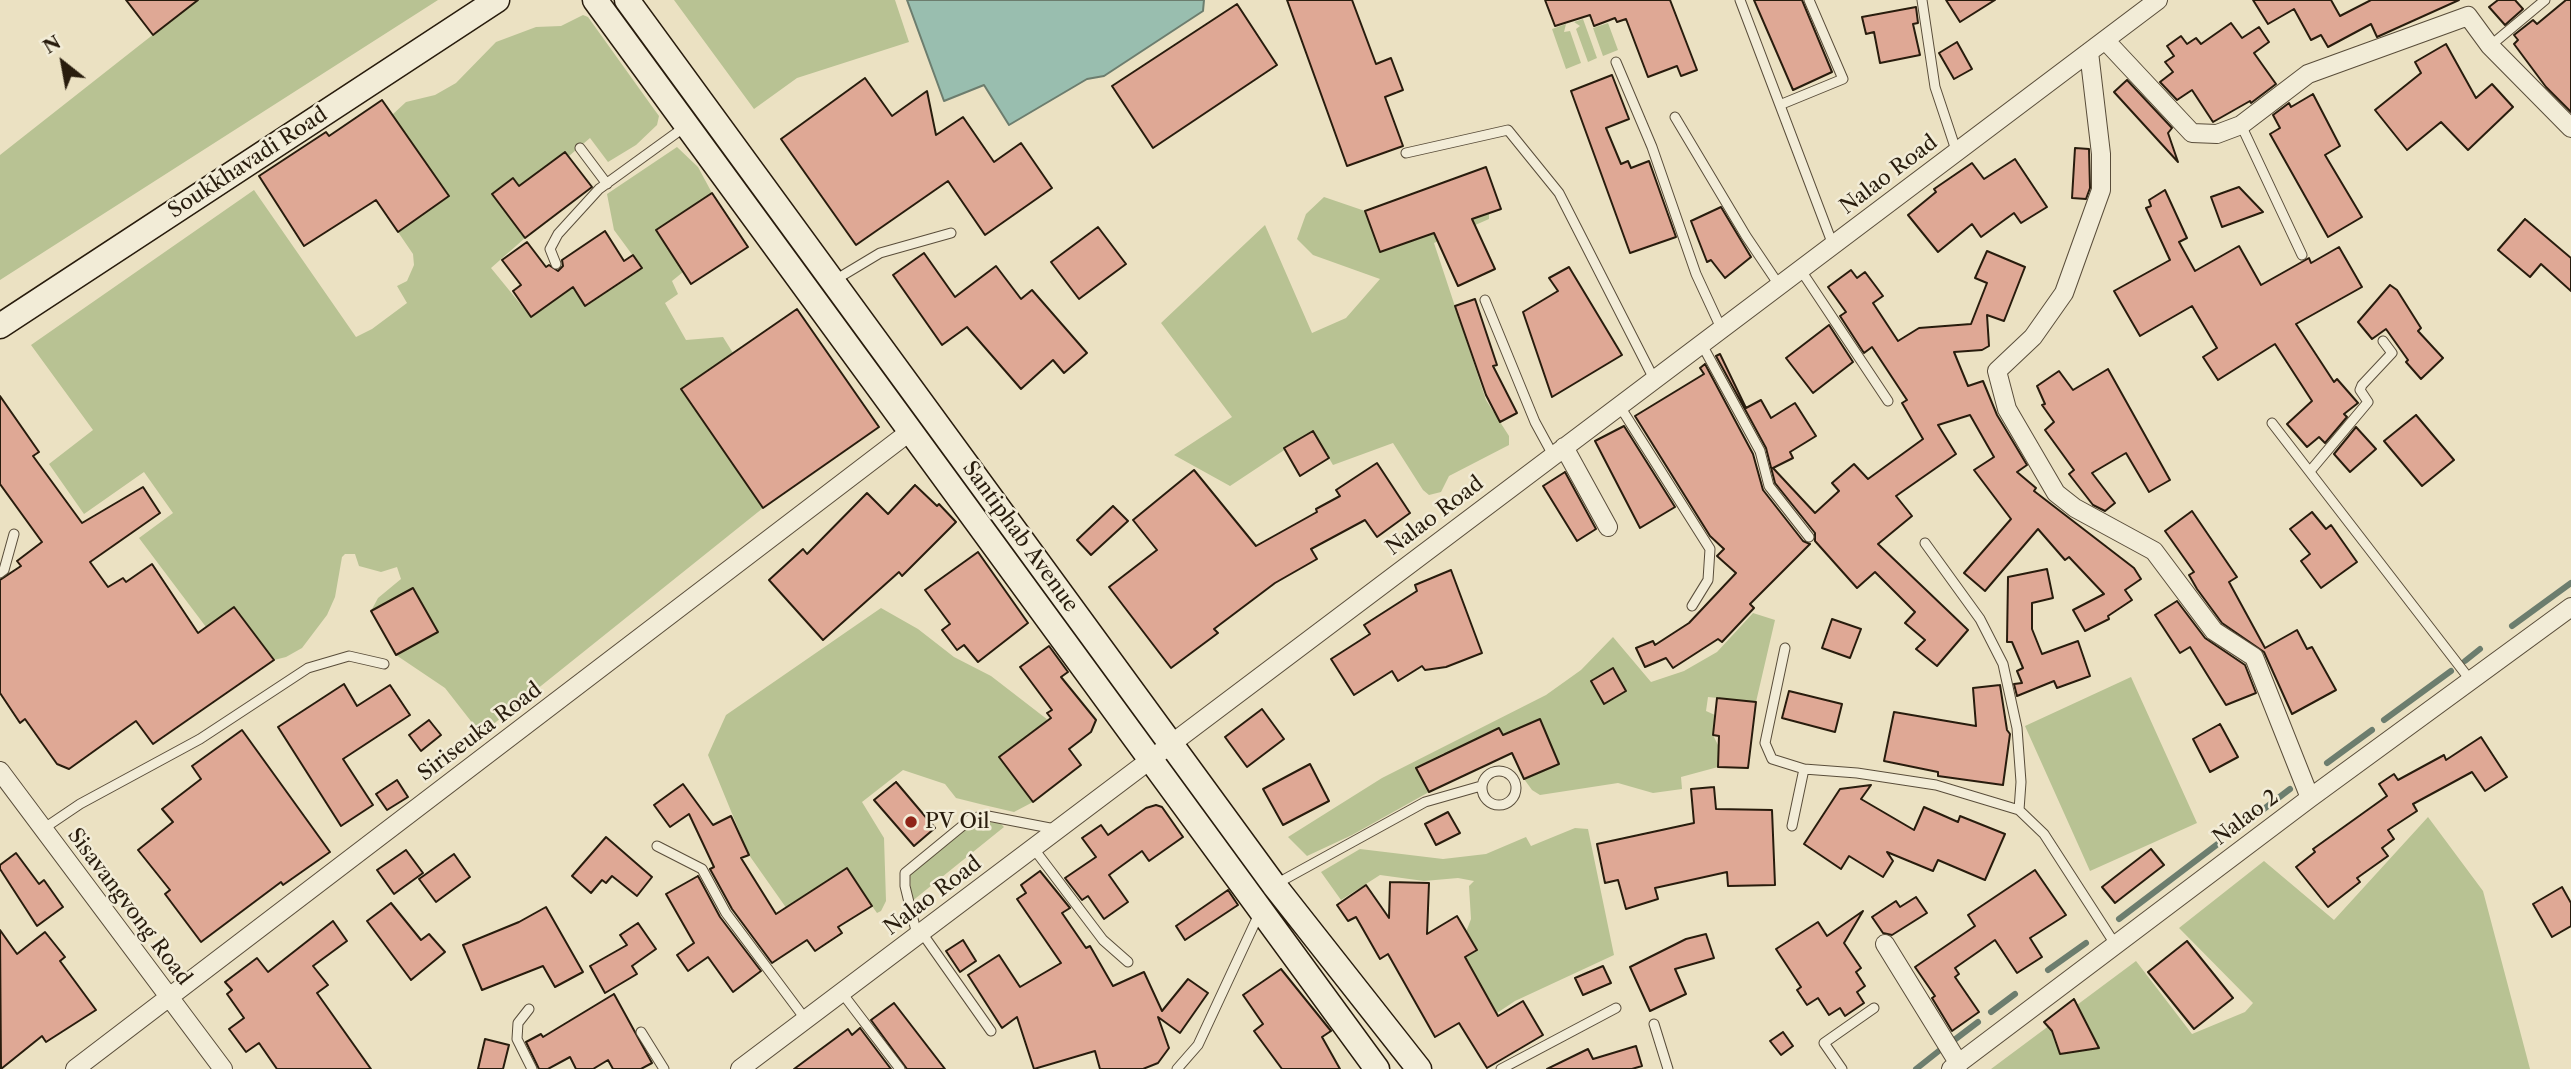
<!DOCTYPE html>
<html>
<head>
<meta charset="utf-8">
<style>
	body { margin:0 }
	#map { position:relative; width:2571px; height:1069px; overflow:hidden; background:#ebe1c2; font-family:"Libre Caslon Text",serif }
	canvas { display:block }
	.north { position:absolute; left:28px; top:28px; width:70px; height:70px; -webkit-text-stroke:5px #f2ecd7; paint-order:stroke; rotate:329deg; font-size:19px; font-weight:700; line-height:28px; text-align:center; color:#281c0d }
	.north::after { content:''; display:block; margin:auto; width:24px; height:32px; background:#281c0d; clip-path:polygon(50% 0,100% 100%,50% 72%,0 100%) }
</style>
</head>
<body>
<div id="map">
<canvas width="2571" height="1069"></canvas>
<div class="north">N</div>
</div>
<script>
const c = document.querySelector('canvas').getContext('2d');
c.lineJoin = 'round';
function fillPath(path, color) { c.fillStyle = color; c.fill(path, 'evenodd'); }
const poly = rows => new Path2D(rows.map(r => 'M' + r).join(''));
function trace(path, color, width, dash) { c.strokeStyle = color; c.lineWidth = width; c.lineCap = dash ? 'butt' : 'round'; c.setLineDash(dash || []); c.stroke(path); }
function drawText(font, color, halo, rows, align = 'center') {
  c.font = font + ' "Libre Caslon Text",serif'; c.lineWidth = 5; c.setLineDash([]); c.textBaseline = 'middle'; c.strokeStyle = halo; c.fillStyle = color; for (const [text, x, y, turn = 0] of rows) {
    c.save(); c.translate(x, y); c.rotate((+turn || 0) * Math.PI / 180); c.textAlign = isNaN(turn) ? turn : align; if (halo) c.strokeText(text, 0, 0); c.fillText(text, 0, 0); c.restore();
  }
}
const green = poly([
	[197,0,438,0,0,280,0,155],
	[674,0,895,0,909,42,797,78,754,109],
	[583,15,588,17,651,105,659,116,657,125,636,145,608,162,590,138,569,156,565,152,519,186,492,194,525,238,491,268,531,317,573,287,586,306,642,268,614,230,607,194,677,147,698,167,712,193,656,230,683,272,672,281,678,294,665,303,686,340,723,337,733,353,681,390,763,508,481,734,445,688,396,655,438,632,413,588,371,611,378,598,401,579,397,567,381,572,359,566,355,554,345,554,342,557,335,597,327,615,302,648,286,657,274,660,235,607,206,627,139,538,173,513,144,472,84,514,49,464,93,430,31,345,254,190,356,337,372,329,407,303,397,286,407,281,414,265,413,254,398,232,449,196,392,115,406,102,435,95,456,83,496,42,536,27,561,26],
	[1583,19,1597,58,1588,62,1576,29,1580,26,1574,22],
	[1608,23,1618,50,1603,56,1593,28],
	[1566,24,1564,32,1570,31,1581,63,1566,69,1552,29],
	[1324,197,1365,211,1380,252,1489,213,1489,219,1434,243,1486,400,1509,436,1509,445,1449,476,1441,492,1429,495,1423,490,1393,443,1333,465,1313,431,1230,486,1174,455,1232,417,1161,323,1265,225,1312,333,1346,318,1380,279,1313,255,1297,239,1306,214],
	[881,608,918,629,954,657,991,676,1048,720,999,757,1033,802,1014,812,984,805,956,798,945,784,903,770,862,802,884,838,886,901,881,911,877,913,872,906,847,868,787,909,749,855,708,755,726,715],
	[1753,613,1775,620,1756,702,1708,697,1706,711,1715,715,1713,735,1719,747,1718,767,1681,777,1682,789,1653,793,1618,783,1540,795,1532,790,1524,779,1559,763,1540,719,1505,735,1512,753,1499,728,1471,741,1483,767,1457,777,1444,753,1416,767,1429,792,1352,835,1307,856,1288,837,1382,778,1546,695,1581,670,1613,637,1651,682,1684,671,1717,652],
	[1612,669,1625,691,1604,704,1591,681],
	[2131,677,2197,823,2090,871,2025,726],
	[2428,817,2483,891,2530,1069,1991,1069,2136,961,2192,1034,2245,1012,2253,1003,2179,928,2264,861,2334,920],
	[988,822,1000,823,1004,827,911,902,910,872,965,827],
	[1575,828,1588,829,1614,955,1515,1001,1497,1013,1476,977,1419,1010,1409,990,1466,932,1471,919,1469,886,1474,881,1458,878,1424,881,1380,875,1341,900,1321,872,1360,849,1443,859,1486,854,1526,837,1531,846]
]);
const water = poly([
	[907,0,1204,0,1203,11,1104,76,1087,79,1009,125,984,85,944,101,907,0]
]);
const stream = poly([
	[2512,626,2571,583],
	[2465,661,2480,649],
	[2384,720,2451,671],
	[2327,763,2372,730],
	[2239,828,2290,789],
	[2119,919,2219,843],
	[2048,970,2086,943],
	[1991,1012,2015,994],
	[1953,1041,1978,1022],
	[1916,1069,1940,1050]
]);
const building = poly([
	[126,0,198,0,153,35,126,0],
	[1287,0,1352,0,1376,64,1391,58,1403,90,1385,97,1403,146,1347,166,1287,0],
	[1545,0,1670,0,1697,70,1681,76,1677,66,1648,77,1626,19,1617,22,1615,18,1594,26,1590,15,1555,26,1545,0],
	[1754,0,1802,0,1832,72,1793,90,1754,0],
	[1946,0,1995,0,1960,22,1946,0],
	[2253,0,2331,0,2340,16,2371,0,2459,0,2377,37,2371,24,2328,47,2321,35,2311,40,2294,9,2268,24,2253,0],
	[2498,0,2515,0,2523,9,2505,25,2489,7,2498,0],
	[2566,0,2571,0,2571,112,2546,87,2514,44,2518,40,2514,35,2533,20,2537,24,2566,0],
	[1237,4,1277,65,1153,148,1112,86,1237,4],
	[1916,7,1918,23,1913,24,1920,55,1880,63,1874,32,1866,34,1862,17,1916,7],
	[2231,23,2242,38,2259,27,2269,42,2254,53,2276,84,2251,103,2250,101,2213,122,2192,90,2177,100,2160,82,2173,72,2165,62,2174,56,2167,46,2181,36,2187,44,2196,38,2201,44,2231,23],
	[1957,42,1972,69,1954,79,1939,53,1957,42],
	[2446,44,2476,98,2492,84,2513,107,2468,150,2441,122,2407,150,2375,110,2421,73,2415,62,2446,44],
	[1612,75,1629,119,1606,128,1621,164,1628,161,1631,168,1649,161,1676,237,1630,253,1571,91,1612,75],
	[865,78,892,116,927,91,936,135,963,117,994,162,1021,143,1052,188,985,235,948,181,856,245,781,139,865,78],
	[2127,80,2172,128,2168,133,2178,162,2114,92,2127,80],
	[2313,94,2340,146,2325,155,2362,217,2328,237,2270,134,2280,128,2273,115,2289,103,2291,107,2313,94],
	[382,100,449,196,398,232,376,200,304,246,259,176,326,132,329,136,382,100],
	[2075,148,2089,149,2090,188,2086,199,2072,198,2075,148],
	[565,152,592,187,525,238,492,194,513,178,519,186,565,152],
	[2015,159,2047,207,2021,223,2014,213,1981,237,1972,224,1938,252,1908,215,1936,192,1934,189,1972,163,1984,179,2015,159],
	[1486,167,1501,209,1472,219,1495,269,1458,286,1434,233,1380,252,1365,211,1486,167],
	[2239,187,2263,212,2222,227,2211,197,2239,187],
	[2165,190,2187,238,2179,242,2195,271,2239,246,2261,285,2309,258,2311,263,2339,247,2362,287,2296,324,2334,382,2337,379,2358,403,2344,414,2347,417,2325,443,2319,437,2307,447,2287,424,2312,401,2275,344,2218,380,2203,357,2217,348,2192,306,2140,336,2114,291,2170,260,2146,208,2151,206,2149,200,2165,190],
	[712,193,748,247,691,284,656,230,712,193],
	[1721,207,1751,257,1725,278,1711,260,1707,262,1691,221,1721,207],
	[2525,219,2571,258,2571,291,2541,264,2530,277,2498,250,2525,219],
	[1098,227,1126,264,1079,299,1051,262,1098,227],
	[605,231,624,261,633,255,642,268,585,306,573,287,531,317,513,291,521,285,502,260,527,242,546,267,549,265,558,271,563,266,562,260,605,231],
	[1987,251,2025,267,2004,321,1987,315,1989,346,1982,350,1954,352,1968,386,1983,381,1997,415,2027,465,2017,472,2036,488,2034,491,2134,568,2141,579,2125,590,2132,600,2108,616,2109,619,2085,631,2073,610,2104,594,2069,557,2065,560,2038,529,1985,591,1964,573,2011,519,1974,470,1994,457,1970,415,1938,425,1956,454,1896,496,1912,516,1878,544,1968,630,1937,666,1916,649,1925,640,1905,623,1915,612,1875,572,1857,588,1815,541,1815,533,1775,483,1766,448,1716,356,1720,354,1746,408,1761,400,1771,418,1795,403,1816,436,1790,452,1793,458,1773,468,1815,513,1839,491,1832,483,1854,464,1868,479,1923,439,1902,403,1907,400,1872,347,1864,353,1840,316,1846,312,1828,287,1851,270,1857,278,1865,272,1883,296,1873,303,1898,341,1919,328,1971,324,1987,283,1975,278,1987,251],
	[924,253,955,297,996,266,1021,299,1032,290,1087,353,1064,373,1053,360,1021,389,967,327,942,345,893,275,924,253],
	[1569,267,1622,355,1552,397,1523,312,1558,291,1549,278,1569,267],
	[2390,285,2397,290,2421,328,2418,331,2443,358,2421,379,2406,362,2408,360,2386,329,2372,339,2358,322,2390,285],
	[1475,299,1497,365,1493,366,1517,413,1500,422,1486,395,1455,306,1475,299],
	[797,309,879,427,763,508,681,389,797,309],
	[1829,325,1853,362,1813,393,1786,358,1829,325],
	[1705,364,1753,454,1763,490,1803,541,1810,544,1750,604,1754,608,1722,642,1718,639,1673,668,1666,658,1645,667,1636,648,1653,641,1655,645,1689,623,1736,573,1717,556,1724,549,1710,536,1635,416,1704,374,1700,368,1705,364],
	[2108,369,2170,480,2149,492,2126,453,2092,473,2115,503,2105,511,2093,505,2069,474,2074,470,2045,430,2054,422,2042,405,2045,404,2037,386,2059,371,2073,390,2108,369],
	[0,396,39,452,33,456,82,523,143,487,160,513,90,562,108,587,123,578,126,582,152,564,198,633,234,607,274,660,153,744,136,721,69,769,57,764,25,719,20,723,0,693,0,580,21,566,17,561,42,542,0,484,0,396],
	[2416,415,2454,460,2422,486,2384,441,2416,415],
	[1624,426,1675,507,1640,528,1595,441,1624,426],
	[2356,427,2376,449,2350,472,2334,454,2356,427],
	[1313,431,1329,458,1300,476,1284,448,1313,431],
	[1377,463,1410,513,1377,537,1365,520,1311,549,1317,559,1275,583,1214,629,1218,633,1171,668,1109,587,1157,550,1133,520,1194,470,1256,546,1317,512,1316,509,1340,496,1336,490,1377,463],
	[1565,472,1596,529,1577,541,1543,486,1565,472],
	[915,485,937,506,939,504,956,522,902,576,899,572,823,640,769,580,803,549,807,554,867,493,888,514,915,485],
	[1113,506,1128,521,1091,555,1077,540,1113,506],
	[2192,511,2237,577,2229,582,2265,648,2297,630,2307,649,2312,647,2336,690,2292,714,2264,652,2222,623,2197,589,2189,575,2194,572,2165,531,2192,511],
	[2312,512,2326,529,2331,525,2357,562,2321,588,2301,561,2310,554,2290,529,2312,512],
	[978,552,1028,623,978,662,964,645,957,650,942,630,950,624,925,590,978,552],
	[2047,569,2053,598,2032,603,2032,629,2042,654,2078,641,2090,676,2057,688,2054,681,2017,696,2014,684,2022,683,2017,671,2023,668,2012,642,2007,642,2008,577,2047,569],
	[1451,570,1482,653,1446,667,1425,670,1422,666,1398,681,1392,671,1354,695,1331,659,1370,634,1364,625,1417,591,1415,585,1451,570],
	[413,588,438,632,396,655,371,611,413,588],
	[2177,601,2205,638,2245,665,2256,693,2226,705,2190,647,2180,653,2155,615,2177,601],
	[1832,619,1861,629,1850,658,1822,648,1832,619],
	[1049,646,1068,672,1061,677,1096,720,1091,732,1069,749,1081,765,1033,802,999,757,1051,718,1047,713,1052,710,1020,667,1049,646],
	[1613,668,1626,691,1604,704,1591,681,1613,668],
	[344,684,357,706,390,685,410,715,343,759,373,805,341,826,278,727,344,684],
	[2000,685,2007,730,2010,734,2003,785,1938,776,1938,772,1884,761,1894,712,1976,726,1973,688,2000,685],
	[1789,691,1842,704,1835,732,1782,718,1789,691],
	[1717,698,1756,702,1748,768,1718,767,1719,736,1713,735,1717,698],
	[1262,709,1284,739,1247,767,1225,737,1262,709],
	[1540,719,1559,764,1524,779,1512,753,1429,792,1416,768,1499,728,1503,735,1540,719],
	[429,720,441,735,421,751,409,735,429,720],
	[2220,724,2238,757,2210,772,2193,739,2220,724],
	[242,730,330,852,283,885,281,882,201,942,165,894,170,890,138,850,173,822,162,809,201,779,192,766,242,730],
	[2481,737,2507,777,2485,791,2472,772,2413,804,2417,811,2388,830,2394,839,2382,848,2388,856,2357,878,2360,882,2328,907,2296,867,2315,852,2313,849,2387,796,2379,784,2394,774,2398,780,2444,755,2446,760,2481,737],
	[1310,764,1329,801,1283,825,1263,789,1310,764],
	[397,780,408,797,387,810,376,794,397,780],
	[896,782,935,828,914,846,874,800,896,782],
	[683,784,713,825,731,816,749,855,741,858,776,914,847,868,872,906,838,927,842,933,815,951,807,940,772,963,732,909,710,869,714,867,689,814,670,827,654,805,683,784],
	[1871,785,1861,799,1914,830,1924,807,1958,822,1960,816,2005,834,1985,880,1938,860,1933,871,1887,852,1893,861,1883,877,1849,856,1841,869,1804,844,1840,789,1871,785],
	[1714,787,1716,809,1772,810,1775,885,1728,886,1727,872,1655,888,1658,899,1626,909,1618,880,1605,883,1597,844,1694,823,1691,789,1714,787],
	[1156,805,1162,807,1183,837,1149,861,1142,851,1109,875,1128,902,1104,919,1088,896,1082,900,1065,878,1096,857,1082,838,1101,825,1108,835,1146,808,1156,805],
	[1448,812,1460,833,1436,845,1425,824,1448,812],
	[606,837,652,877,637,896,612,876,606,883,602,880,591,893,572,876,606,837],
	[2151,849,2164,865,2115,903,2102,887,2151,849],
	[406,850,423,873,394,894,377,870,406,850],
	[16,853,39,884,44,880,63,907,37,926,0,869,0,865,16,853],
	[454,854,470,877,436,902,419,879,454,854],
	[2035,870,2066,915,2030,938,2042,957,2017,973,1995,940,1955,968,1959,974,1955,977,1979,1012,1952,1031,1932,998,1935,996,1915,967,1975,926,1968,915,2035,870],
	[1040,871,1070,908,1062,913,1086,948,1090,946,1113,986,1144,972,1162,1011,1188,979,1208,993,1180,1033,1158,1017,1169,1048,1158,1063,1143,1069,1100,1069,1095,1051,1034,1069,1017,1017,1002,1028,968,975,999,955,1020,987,1061,963,1017,899,1026,893,1021,885,1040,871],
	[698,876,720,917,761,971,733,992,708,957,688,971,677,955,694,943,666,894,698,876],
	[1390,882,1429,883,1427,934,1457,916,1477,950,1465,957,1498,1016,1523,1001,1543,1035,1487,1068,1459,1023,1435,1037,1388,954,1380,959,1356,917,1348,921,1337,905,1366,885,1389,918,1390,882],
	[2562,887,2571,903,2571,926,2552,937,2533,904,2562,887],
	[1228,890,1238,905,1185,940,1176,926,1228,890],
	[1916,897,1927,913,1892,935,1883,933,1872,917,1896,901,1900,907,1916,897],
	[391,903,421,940,429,934,445,952,411,980,367,921,391,903],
	[546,907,583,972,555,987,543,966,482,990,463,945,519,922,546,907],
	[1863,911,1844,943,1861,968,1856,972,1865,986,1857,992,1864,1003,1845,1016,1840,1008,1829,1015,1818,998,1807,1005,1797,990,1801,987,1776,949,1818,922,1827,936,1863,911],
	[333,921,347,941,313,966,328,985,317,993,371,1069,277,1069,259,1043,246,1052,229,1029,244,1018,227,994,232,990,225,982,257,958,268,972,333,921],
	[638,923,656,949,632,966,637,974,605,993,590,966,627,945,620,935,638,923],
	[0,930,17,954,45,932,65,957,60,961,96,1010,46,1042,42,1036,1,1069,0,930],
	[1706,934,1714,958,1675,969,1686,994,1650,1011,1630,967,1686,939,1706,934],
	[963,940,976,961,960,972,946,951,963,940],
	[2187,941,2233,998,2194,1029,2148,972,2187,941],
	[1603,966,1611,983,1583,995,1575,978,1603,966],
	[1281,969,1331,1031,1322,1037,1340,1069,1282,1069,1254,1031,1263,1024,1243,995,1281,969],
	[614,994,652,1063,641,1069,613,1069,608,1060,593,1069,576,1069,570,1057,548,1069,539,1069,526,1042,541,1034,543,1037,614,994],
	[2074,999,2099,1048,2060,1054,2052,1031,2044,1022,2074,999],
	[894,1003,945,1069,907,1069,871,1020,894,1003],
	[860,1028,891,1069,794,1069,848,1029,852,1035,860,1028],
	[1783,1032,1793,1046,1781,1055,1770,1041,1783,1032],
	[485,1039,509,1045,503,1069,478,1069,485,1039],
	[1636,1046,1642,1066,1632,1069,1547,1069,1588,1049,1593,1059,1636,1046]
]);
const lane = poly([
	[1740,0,1833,245],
	[1922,0,1935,87,1957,153],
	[2490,46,2545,0],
	[1616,62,1652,147,1696,274,1721,328],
	[1782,104,1843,79,1809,0],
	[1675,117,1746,236,1779,285],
	[2241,125,2302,255],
	[580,148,607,184],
	[1406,153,1508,130,1559,193,1654,379],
	[556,264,550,249,558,234,599,189,686,126],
	[1800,269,1888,401],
	[835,280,880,253,951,233],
	[1485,300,1535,422,1553,455],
	[1701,343,1760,451,1769,486,1809,537],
	[1619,405,1710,549,1708,580,1692,606],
	[2272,423,2471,681],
	[2311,470,2368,402,2360,390,2362,385,2392,353,2383,341],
	[1925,543,1980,619,2003,664,2017,728,2021,782,2019,810],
	[0,573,4,570,14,534],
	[1785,648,1765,743,1772,759,1804,769,1857,773,1936,785,2019,810,2044,834,2115,944],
	'1482 788a17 17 0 1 1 34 0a17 17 0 1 1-34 0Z',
	[1792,826,1804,769],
	[43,829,80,804,200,739,308,668,349,656,384,664],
	[657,846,702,869,726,913,806,1020],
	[1034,849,1103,940,1128,962],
	[1276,884,1425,802,1481,786],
	[922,933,991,1031],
	[917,935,905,886,905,873,972,818,988,816,1055,829],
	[842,993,900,1069],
	[529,1009,518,1023,517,1039,532,1069],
	[1654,1024,1668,1069],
	[641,1032,664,1069],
	[1177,1069,1198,1045,1259,914],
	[1501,1069,1616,1008],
	[1842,1069,1824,1043,1874,1008]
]);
const street = poly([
	[2105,40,2192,133,2217,134,2241,125,2308,74,2468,16,2490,46,2571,128],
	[2089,52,2101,154,2101,190,2064,293,2033,337,1997,371,2007,409,2056,493,2075,508,2154,551,2214,631,2254,657,2310,798],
	[1564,447,1608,527],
	[0,771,223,1069],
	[1885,944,1959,1064],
	[75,1069,912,430],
	[740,1069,2158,0],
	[1951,1069,2310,798,2571,607]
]);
const secondary = poly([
	[595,0,1377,1069],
	[627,0,1274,885,1419,1069],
	[0,326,497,0]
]);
const markers = [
	[911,822,7,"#8f2418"]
];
const streetNames = [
	["Soukkhavadi Road",248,163,-33],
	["Nalao Road",1889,175,-37],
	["Nalao Road",1435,516,-37],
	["Santiphab Avenue",1020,537,54],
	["Siriseuka Road",480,732,-37],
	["Nalao 2",2246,818,-37],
	["Nalao Road",933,896,-37],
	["Sisavangvong Road",129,907,53]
];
const poiNames = [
	["PV Oil",925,822]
];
fillPath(green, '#b8c293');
fillPath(water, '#99beaf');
trace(water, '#6c7d6e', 2);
trace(stream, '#6c7d6e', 6);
fillPath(building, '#dfa895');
trace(building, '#281c0d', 2);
trace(lane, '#594d3a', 11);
trace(street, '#594d3a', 20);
trace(secondary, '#281c0d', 27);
trace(lane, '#f2ecd7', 9);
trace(street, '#f2ecd7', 18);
trace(secondary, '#f2ecd7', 24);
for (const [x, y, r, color] of markers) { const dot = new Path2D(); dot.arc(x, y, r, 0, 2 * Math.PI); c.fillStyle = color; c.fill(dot); trace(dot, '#f2ecd7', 2.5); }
drawText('21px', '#281c0d', '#f2ecd7', streetNames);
drawText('21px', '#281c0d', '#f2ecd7', poiNames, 'left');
</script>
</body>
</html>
